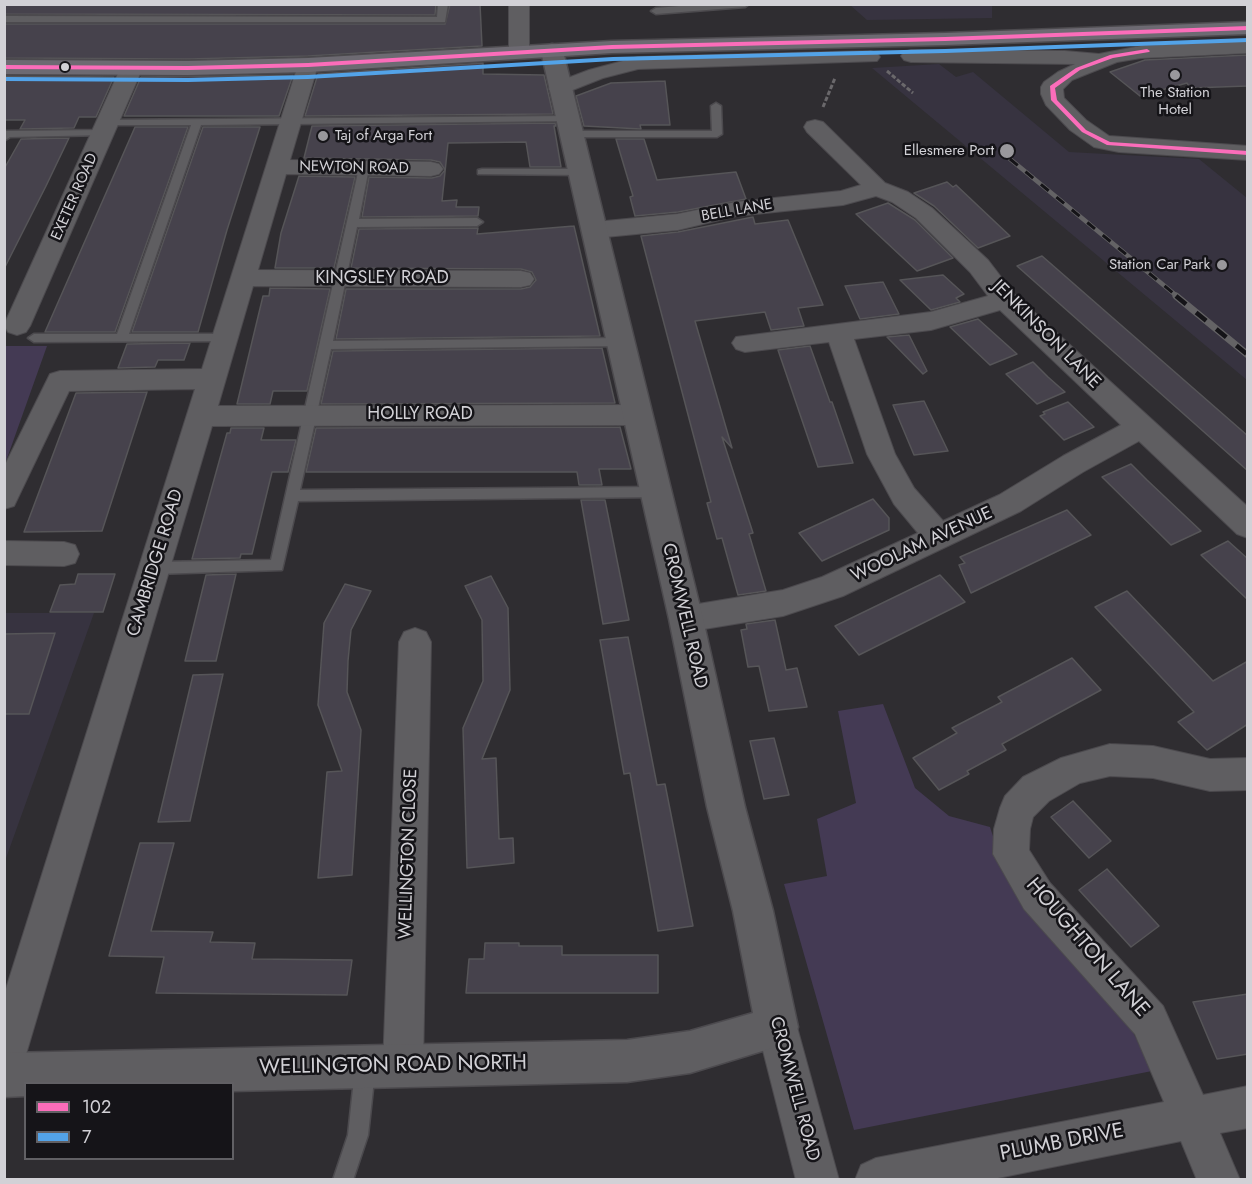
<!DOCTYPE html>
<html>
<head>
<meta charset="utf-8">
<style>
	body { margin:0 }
	#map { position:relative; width:1252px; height:1184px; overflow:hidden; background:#2f2d31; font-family:Jost,sans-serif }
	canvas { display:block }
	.frame { position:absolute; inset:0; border:6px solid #d2d1d6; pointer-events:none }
	.legend { position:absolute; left:24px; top:1082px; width:210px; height:78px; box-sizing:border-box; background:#151418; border:2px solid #616064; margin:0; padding:8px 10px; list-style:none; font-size:18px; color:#d2d1d6 }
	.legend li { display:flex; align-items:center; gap:12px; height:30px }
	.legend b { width:30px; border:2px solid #616064 }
</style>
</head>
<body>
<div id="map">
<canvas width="1252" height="1184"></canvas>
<div class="frame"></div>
<ul class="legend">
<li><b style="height:8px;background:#fb6dba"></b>102</li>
<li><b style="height:8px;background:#53a3e8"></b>7</li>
</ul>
</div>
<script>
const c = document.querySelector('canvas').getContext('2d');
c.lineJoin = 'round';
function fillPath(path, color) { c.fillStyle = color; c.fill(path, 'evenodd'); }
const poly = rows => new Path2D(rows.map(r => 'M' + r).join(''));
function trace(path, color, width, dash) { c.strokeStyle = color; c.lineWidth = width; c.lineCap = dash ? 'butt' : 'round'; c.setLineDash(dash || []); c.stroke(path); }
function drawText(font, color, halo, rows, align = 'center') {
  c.font = font + ' Jost,sans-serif'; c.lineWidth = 5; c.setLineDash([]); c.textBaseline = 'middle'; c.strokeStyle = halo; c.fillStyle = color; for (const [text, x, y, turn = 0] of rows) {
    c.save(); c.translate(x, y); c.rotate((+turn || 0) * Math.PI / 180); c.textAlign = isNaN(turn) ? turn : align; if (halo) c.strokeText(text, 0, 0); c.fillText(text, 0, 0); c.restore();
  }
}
const built = poly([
	[850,5,992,5,992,18,867,20],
	[939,64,956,77,973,72,1069,152,1199,159,1247,198,1247,380,872,68],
	[5,613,94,613,5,861]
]);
const green = poly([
	[5,346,47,346,5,464,4,346],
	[883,704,915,788,949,816,990,827,1007,880,1130,1026,1152,1071,854,1130,784,884,827,876,817,819,856,803,838,711]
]);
const building = poly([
	[4,4,436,4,435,15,4,14,4,4],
	[450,4,480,4,482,46,308,56,188,59,4,58,4,24,445,24,450,4],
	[1248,55,1248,86,1190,88,1187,83,1140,96,1110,72,1145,60,1248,55],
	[483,63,483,74,544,75,553,114,305,116,318,74,483,63],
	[293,75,279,116,124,116,141,77,293,75],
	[4,76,114,77,96,117,79,117,74,128,20,129,25,120,4,120,4,76],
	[665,81,670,125,640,125,641,129,584,126,576,96,611,83,665,81],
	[555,123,556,126,554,126,561,167,530,167,526,142,448,143,442,201,457,200,456,207,479,207,478,216,362,217,369,177,432,178,440,176,445,170,440,162,431,160,304,158,312,126,555,123],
	[135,127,188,127,115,332,45,332,135,127],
	[203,127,260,127,227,230,198,332,132,332,203,127],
	[69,138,46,186,4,269,4,169,21,139,69,138],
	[616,139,644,139,657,180,736,172,746,199,678,212,635,216,630,197,633,196,616,139],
	[299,176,355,177,334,268,275,268,281,233,299,176],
	[947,182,953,187,956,185,1010,236,978,248,934,206,914,193,947,182],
	[888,203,915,220,953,258,917,271,856,214,888,203],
	[753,217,755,224,788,220,823,305,798,308,804,326,771,330,765,312,695,321,732,448,722,437,753,533,749,534,766,591,738,595,722,538,717,539,707,503,711,502,641,236,678,232,753,217],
	[574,226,600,336,336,339,346,289,521,289,530,287,536,280,532,272,521,269,351,268,359,229,478,228,477,234,574,226],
	[1042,256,1248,436,1248,471,1017,266,1042,256],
	[943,275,964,294,956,298,960,302,931,310,900,280,943,275],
	[883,282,899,314,860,319,845,286,883,282],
	[270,288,330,289,307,391,273,391,270,404,237,404,263,296,269,296,270,288],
	[978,319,1017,354,990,365,950,327,978,319],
	[909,335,927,371,923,374,887,337,909,335],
	[190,343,184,360,158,360,155,367,118,368,127,344,190,343],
	[810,346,830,402,832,402,853,463,818,467,778,350,810,346],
	[602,348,615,403,321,404,333,351,602,348],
	[1033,362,1048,377,1065,392,1037,404,1006,374,1033,362],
	[147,392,102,531,24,532,76,393,147,392],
	[924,401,948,451,914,455,893,405,924,401],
	[1068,402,1094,427,1064,440,1040,416,1045,414,1043,412,1068,402],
	[620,427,631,469,599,469,602,485,579,485,577,472,306,472,316,428,620,427],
	[231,428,264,428,261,440,296,440,288,472,272,472,252,554,241,554,240,558,192,559,227,433,230,433,231,428],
	[1131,464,1147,480,1201,531,1171,545,1102,477,1131,464],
	[873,499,889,518,889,530,822,561,799,533,873,499],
	[581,500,605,500,629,620,603,624,581,500],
	[1067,510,1091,535,971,593,959,565,965,563,960,557,1067,510],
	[1228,541,1248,559,1248,600,1201,555,1228,541],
	[78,574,115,574,103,612,50,612,60,585,75,584,78,574],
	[236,574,216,661,185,661,206,575,236,574],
	[940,575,965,602,859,655,835,626,940,575],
	[491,576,508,608,510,690,482,759,496,758,499,839,513,838,514,863,467,868,463,728,483,681,482,620,465,586,491,576],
	[345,584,371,591,351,630,348,661,347,692,361,730,352,875,318,878,327,772,342,771,318,705,324,623,345,584],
	[1127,591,1213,681,1248,661,1248,724,1207,750,1178,722,1194,712,1095,607,1127,591],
	[775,620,786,670,797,668,807,707,769,711,759,666,748,667,741,630,747,629,746,624,775,620],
	[55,633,29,714,4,714,4,634,55,633],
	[628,637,657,785,665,784,693,926,658,931,630,773,624,774,600,640,628,637],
	[1072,658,1101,690,1002,744,1006,750,967,771,969,774,939,790,913,758,957,733,952,728,1002,702,998,697,1072,658],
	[223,674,190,821,158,822,193,675,223,674],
	[774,738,789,795,764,799,750,741,774,738],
	[1073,801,1111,841,1089,858,1051,817,1073,801],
	[140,843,174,843,151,931,213,932,210,942,255,943,252,959,352,960,347,995,156,993,164,957,109,956,140,843],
	[1107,869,1159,926,1131,947,1079,890,1107,869],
	[485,943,519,943,519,946,562,946,562,955,658,955,658,993,466,993,469,959,484,959,485,943],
	[1248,994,1248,1054,1217,1059,1193,1002,1248,994]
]);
const path = poly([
	[887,71,913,93],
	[823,107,835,78]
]);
const service = poly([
	[438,4,448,4,445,22,4,22,4,16,437,17,438,4],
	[703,4,749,4,745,7,656,14,651,11,656,8,703,4],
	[716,103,721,106,722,134,717,137,571,137,566,134,571,131,712,131,711,106,716,103],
	[568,116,572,117,572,121,201,125,129,334,225,334,231,338,229,341,34,342,28,338,34,334,117,334,191,125,108,125,104,124,104,120,568,116],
	[103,130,107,131,107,135,10,137,4,141,4,131,7,131,103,130],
	[364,165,369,168,359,219,477,218,483,222,477,226,357,227,333,341,622,338,628,342,622,346,331,349,300,490,656,487,663,492,656,497,298,501,282,570,155,574,150,572,148,568,150,564,155,562,271,560,359,168,364,165],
	[482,169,581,169,587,172,581,175,478,174,478,170,482,169],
	[365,1060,372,1063,375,1070,368,1135,353,1180,333,1180,348,1135,355,1070,358,1063,365,1060]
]);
const minor = poly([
	[509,4,529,4,529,52,526,56,519,58,512,56,509,52,509,4],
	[1248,41,1248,53,1141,58,1117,62,1072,80,1063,89,1064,98,1086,120,1109,136,1248,146,1248,160,1119,152,1094,147,1070,130,1046,105,1041,94,1041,87,1044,82,1058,72,1075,64,911,62,904,60,901,56,904,52,911,50,1065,51,1099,54,1141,46,1248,41],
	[870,51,877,53,880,57,877,61,638,69,603,78,560,95,552,94,549,89,552,84,589,70,638,57,870,51],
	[308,59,315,61,318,65,290,160,431,162,439,164,443,169,439,174,431,176,286,174,258,270,521,271,530,273,534,279,530,285,521,287,253,286,218,406,638,405,648,408,652,415,648,422,638,425,212,426,24,1061,18,1075,4,1081,4,995,195,389,69,391,14,506,4,509,4,467,50,374,60,371,202,369,298,65,301,61,308,59],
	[132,61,139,63,143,67,30,326,26,332,17,335,8,332,4,325,121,67,125,63,132,61],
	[815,120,823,122,885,183,908,192,932,208,988,260,1014,294,1248,507,1248,538,1237,534,1139,441,1083,472,1021,511,843,596,783,616,686,632,675,628,670,619,675,610,686,606,783,590,822,577,918,533,894,504,867,454,829,342,745,352,736,349,732,343,736,337,931,312,988,296,970,272,916,218,892,202,876,196,843,205,736,216,678,230,595,238,586,235,583,230,586,225,595,222,678,214,736,202,841,191,861,185,807,132,804,127,807,122,815,120],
	[1000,310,1121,425,1063,456,999,495,943,521,914,488,895,454,854,339,931,330,1000,310],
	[4,541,64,542,75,545,79,554,75,563,64,566,4,565,4,541],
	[415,628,426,632,431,642,423,1066,417,1080,403,1086,389,1080,383,1066,399,642,404,632,415,628],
	[1110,744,1153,746,1210,759,1248,758,1248,790,1210,791,1153,778,1110,776,1080,783,1049,801,1033,817,1030,829,1029,850,1050,883,1163,1006,1203,1095,1248,1086,1248,1128,1220,1133,1240,1180,1197,1180,1181,1141,988,1180,855,1180,861,1165,876,1158,1164,1102,1135,1034,1024,909,993,854,994,829,1000,808,1005,796,1023,777,1061,758,1110,744],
	[777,1007,791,1013,797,1027,839,1180,796,1180,757,1027,763,1013,777,1007]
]);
const tertiary = poly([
	[552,44,560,46,563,51,703,619,745,807,773,911,798,1027,792,1042,690,1073,627,1082,232,1091,232,1084,26,1084,26,1096,4,1097,4,1053,627,1040,690,1031,753,1013,733,911,707,807,669,619,541,51,544,46,552,44]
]);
const primary = poly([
	[1248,22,1248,34,945,45,612,53,308,72,188,75,4,74,4,60,188,61,308,58,612,41,945,33,1248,22]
]);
const railFar1 = poly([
	[1010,159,1178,297]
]);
const rail = poly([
	[1176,296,1248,355]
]);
const bus1 = poly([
	[1248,26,1248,30,945,41,612,49,308,67,188,70,4,69,4,65,188,66,308,63,612,45,945,37,1248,26],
	[1147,49,1150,51,1149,52,1113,58,1080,70,1055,88,1057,100,1086,130,1110,142,1248,151,1248,155,1107,145,1082,132,1051,100,1050,86,1076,68,1110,55,1147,49]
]);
const bus2 = poly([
	[1248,38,1248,42,945,53,613,61,308,79,188,82,4,81,4,77,188,78,308,75,613,57,945,49,1248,38]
]);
const markers = [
	[65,67,5,"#d2d1d6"],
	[1175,75,6,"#99989c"],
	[323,136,6,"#99989c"],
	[1007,151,8,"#99989c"],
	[1222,265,6,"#99989c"]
];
const farPoinames = [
	["The Station",1175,93,"center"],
	["Hotel",1175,110,"center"],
	["Taj of Arga Fort",335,136,"left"],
	["Ellesmere Port",994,151],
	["Station Car Park",1210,265]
];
const farStreetnames = [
	["NEWTON ROAD",354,168,1],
	["EXETER ROAD",75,197,-66],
	["BELL LANE",737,211,-10]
];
const streetNames = [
	["KINGSLEY ROAD",382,279],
	["JENKINSON LANE",1046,335,45],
	["HOLLY ROAD",420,415],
	["WOOLAM AVENUE",922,545,-25],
	["CAMBRIDGE ROAD",156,563,-73],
	["CROMWELL ROAD",684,616,77],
	["WELLINGTON CLOSE",409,854,-88],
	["CROMWELL ROAD",794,1089,75]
];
const nearStreetnames = [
	["HOUGHTON LANE",1087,948,49],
	["WELLINGTON ROAD NORTH",393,1066,-1],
	["PLUMB DRIVE",1062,1143,-11]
];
fillPath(built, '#373340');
fillPath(green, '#443a54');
fillPath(building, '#46424c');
trace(building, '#565558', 1.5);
trace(service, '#4c4a4e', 3);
trace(minor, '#4c4a4e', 2);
trace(tertiary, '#4c4a4e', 3);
trace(primary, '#4c4a4e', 3);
trace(path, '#6a686b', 3, [4.5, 2]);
fillPath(service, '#5f5e61');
fillPath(minor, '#5f5e61');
fillPath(tertiary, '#5f5e61');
fillPath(primary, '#6d6a72');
trace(railFar1, '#646365', 4.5);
trace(rail, '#646365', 7);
trace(railFar1, '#151418', 3, [10]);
trace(rail, '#151418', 4.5, [13]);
fillPath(bus1, '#fb6dba');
fillPath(bus2, '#53a3e8');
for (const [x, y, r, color] of markers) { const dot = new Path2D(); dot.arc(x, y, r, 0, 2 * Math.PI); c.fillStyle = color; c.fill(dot); trace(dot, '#151418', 2); }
drawText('15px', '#d2d1d6', '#151418', farPoinames, 'right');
drawText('15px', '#d2d1d6', '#151418', farStreetnames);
drawText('18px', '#d2d1d6', '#151418', streetNames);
drawText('21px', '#d2d1d6', '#151418', nearStreetnames);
</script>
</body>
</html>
